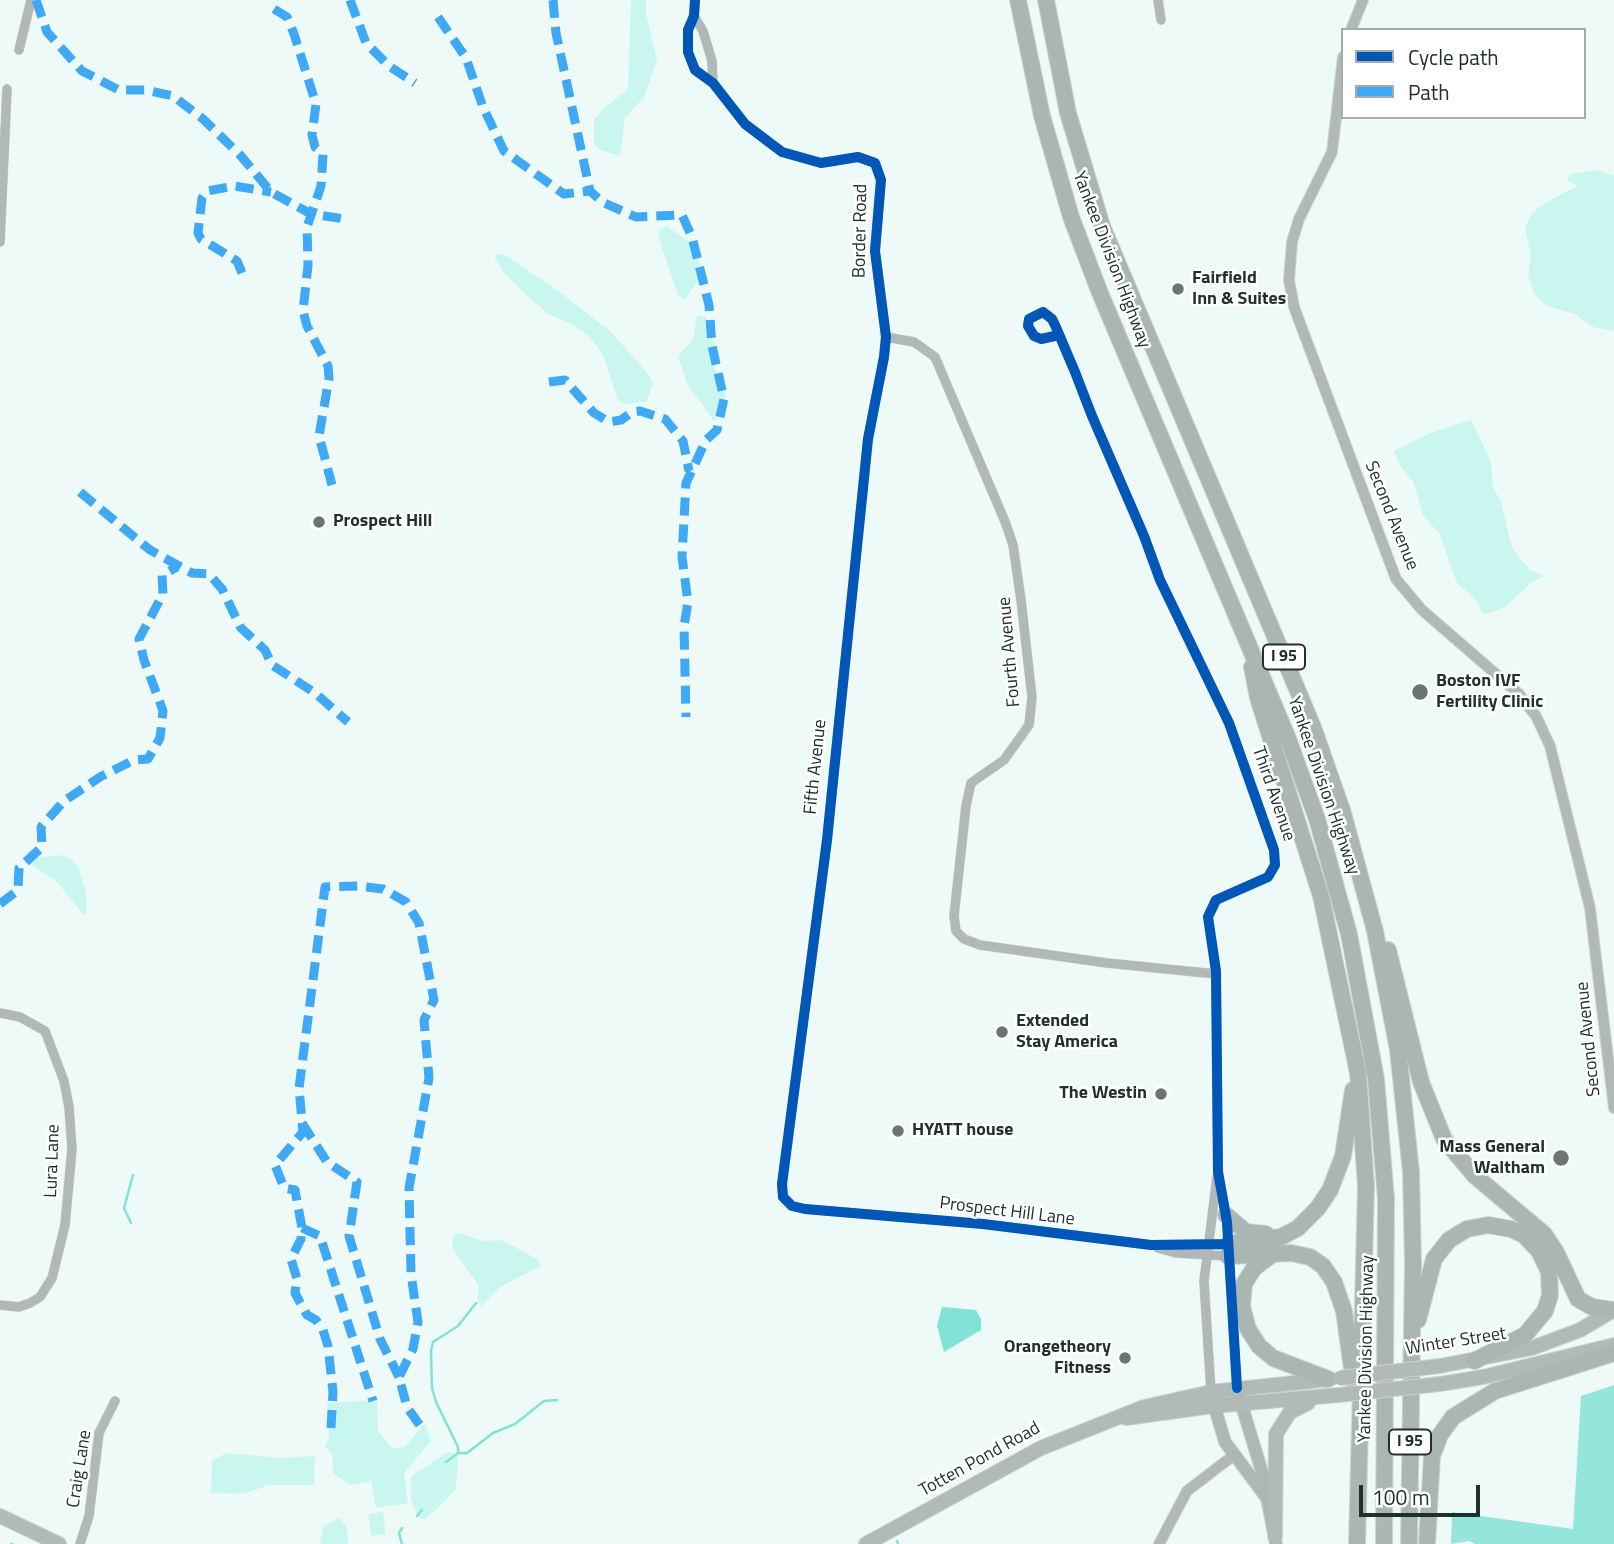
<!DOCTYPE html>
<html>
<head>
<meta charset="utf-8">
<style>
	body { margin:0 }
	#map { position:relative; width:1614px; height:1544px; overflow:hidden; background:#eefaf8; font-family:"Titillium Web",sans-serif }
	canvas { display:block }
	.legend { position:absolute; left:1341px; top:28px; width:245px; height:91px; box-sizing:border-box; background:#fff; border:2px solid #a6acab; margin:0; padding:9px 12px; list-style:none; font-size:21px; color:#212f2d }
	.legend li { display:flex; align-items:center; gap:14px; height:35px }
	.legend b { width:35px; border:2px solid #a6acab }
	.scale { position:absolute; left:1359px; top:1485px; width:121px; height:32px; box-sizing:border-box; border:4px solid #212f2d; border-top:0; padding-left:9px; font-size:21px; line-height:24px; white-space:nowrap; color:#212f2d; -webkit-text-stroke:5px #fff; paint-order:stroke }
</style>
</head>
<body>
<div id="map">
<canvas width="1614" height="1544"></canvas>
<ul class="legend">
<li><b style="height:9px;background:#0057b8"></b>Cycle path</li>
<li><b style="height:9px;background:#3fa9f5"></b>Path</li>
</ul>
<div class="scale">100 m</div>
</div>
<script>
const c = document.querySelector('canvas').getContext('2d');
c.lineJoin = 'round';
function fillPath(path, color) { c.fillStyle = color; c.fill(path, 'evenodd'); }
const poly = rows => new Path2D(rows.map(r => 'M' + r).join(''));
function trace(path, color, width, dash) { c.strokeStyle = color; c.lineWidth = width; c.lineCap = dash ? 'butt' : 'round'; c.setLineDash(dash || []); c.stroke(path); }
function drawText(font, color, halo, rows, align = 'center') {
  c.font = font + ' "Titillium Web",sans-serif'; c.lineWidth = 5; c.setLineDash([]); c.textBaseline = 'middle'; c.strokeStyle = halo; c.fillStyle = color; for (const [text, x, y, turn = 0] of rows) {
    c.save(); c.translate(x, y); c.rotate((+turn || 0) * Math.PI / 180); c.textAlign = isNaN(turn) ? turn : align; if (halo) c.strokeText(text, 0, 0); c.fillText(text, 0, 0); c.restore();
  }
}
const green = poly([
	[631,0,646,0,646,13,657,61,644,97,625,118,620,156,598,149,594,143,594,120,602,110,628,89],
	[1597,170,1614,176,1614,331,1593,327,1575,314,1547,306,1534,294,1528,275,1531,257,1525,228,1532,213,1545,203,1577,186,1567,180,1570,174],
	[667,226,690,243,701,265,697,282,684,301,678,295,661,245,658,230],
	[496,254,505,255,560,292,611,332,650,376,653,384,646,402,624,404,617,399,604,357,590,337,574,325,550,315,529,298,505,274,495,259],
	[697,315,706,318,717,355,714,367,726,391,725,408,714,421,688,386,678,356,693,339],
	[1471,420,1491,461,1493,488,1501,501,1512,548,1530,570,1545,576,1531,583,1505,607,1489,613,1482,613,1476,600,1457,583,1440,535,1423,515,1413,481,1400,466,1394,451,1428,434],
	[57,855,67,857,78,866,86,892,87,910,83,915,58,883,28,862,36,858],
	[458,1233,483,1241,501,1240,526,1253,539,1261,541,1266,500,1287,481,1306,477,1303,479,1286,452,1248,453,1236],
	[377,1400,378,1431,392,1448,405,1447,425,1423,431,1441,404,1473,408,1503,376,1508,371,1481,350,1485,333,1473,332,1454,325,1447,329,1437,327,1403],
	[447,1452,456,1454,458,1460,456,1489,438,1508,425,1519,419,1518,411,1500,411,1477],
	[227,1453,279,1458,315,1456,314,1485,269,1485,243,1494,211,1493,212,1460],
	[383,1512,386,1534,371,1536,368,1514],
	[339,1518,347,1527,348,1544,320,1544,323,1526]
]);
const forest = poly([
	[1614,1385,1614,1544,1475,1544,1469,1541,1451,1544,1452,1512,1573,1529,1581,1396]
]);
const water = poly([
	[942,1307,976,1310,981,1319,981,1330,944,1352,937,1326]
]);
const stream = poly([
	[131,1223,124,1208,133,1175],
	[458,1453,467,1453,493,1433,515,1424,544,1401,557,1400],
	[446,1462,458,1453,458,1447,436,1402,432,1388,431,1351,433,1342,458,1326,476,1303],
	[417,1516,422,1510],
	[897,1541,898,1544],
	[11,1544,12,1544],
	[402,1544,399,1533,402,1528]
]);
const minor = poly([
	[695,0,694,16,688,30,688,52,695,70,713,83,745,124,782,152,821,163,858,157,875,163,881,180,875,251,886,337,884,357,868,439,827,840,782,1184,783,1197,792,1206,805,1209,983,1224,1151,1245,1228,1244],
	[1158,0,1161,20],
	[694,16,703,31,712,61,713,83],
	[19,50,31,0],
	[0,242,7,89],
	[1059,335,1041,339,1034,336,1028,326,1029,319,1043,312,1052,319,1055,325,1075,372,1092,416,1144,536,1160,580,1229,723,1274,850,1275,865,1268,877,1216,900,1208,917,1216,971,1218,1172,1227,1222,1237,1388],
	[886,337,914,342,935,357,1006,524,1013,545,1021,600,1032,697,1029,725,1004,760,971,783,966,806,954,916,956,931,964,939,980,945,1107,963,1216,974],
	[0,1013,20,1017,45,1031,64,1081,69,1107,72,1149,65,1225,52,1278,40,1297,30,1303,19,1307,0,1305],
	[1158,1248,1176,1253,1228,1256],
	[1211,1392,1204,1281,1217,1177],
	[80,1544,89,1516,99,1433,115,1401]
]);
const tertiary = poly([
	[1351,30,1363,0],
	[1343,57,1332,152,1299,219,1292,242,1289,280,1294,307,1396,579,1422,610,1519,694,1536,716,1550,746,1590,908,1614,1108],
	[1159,1544,1187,1491,1234,1455]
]);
const secondary = poly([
	[1239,1396,1262,1472,1276,1544],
	[1212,1398,1225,1442,1266,1497]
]);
const primary = poly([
	[1440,1366,1532,1348,1580,1330,1614,1310],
	[1440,1384,1483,1377,1614,1345],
	[1126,1418,1213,1406,1339,1395],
	[0,1516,59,1544],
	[1275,1536,1276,1434,1290,1412,1308,1403],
	[866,1544,1041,1448,1144,1407,1211,1392,1330,1379]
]);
const motorway = poly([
	[1018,0,1042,116,1071,217,1100,293,1287,736,1317,819,1349,934,1376,1079,1386,1199,1384,1544],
	[1046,0,1068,113,1102,226,1313,727,1343,813,1375,931,1398,1050,1411,1172,1413,1263,1409,1544],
	[1252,667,1258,698,1321,896,1358,1073,1366,1186,1357,1544],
	[1388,950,1421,1082,1444,1139,1475,1176,1544,1234,1556,1252,1578,1299,1592,1307,1613,1310],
	[1226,1215,1246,1232,1266,1234],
	[1228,1244,1281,1237,1298,1228,1318,1208,1330,1190,1343,1156,1353,1090],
	[1274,1253,1254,1268,1244,1284,1242,1306,1248,1329,1259,1346,1273,1358,1328,1379],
	[1228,1256,1291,1253,1310,1257,1323,1266,1334,1282,1344,1311,1354,1383],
	[1418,1320,1434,1259,1449,1240,1467,1229,1488,1225,1511,1229,1524,1235,1539,1251,1549,1272,1550,1295,1545,1311,1525,1335,1474,1361],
	[1427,1544,1432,1456,1440,1435,1453,1417,1495,1391,1614,1353]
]);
const primaryBridge = poly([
	[1340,1378,1440,1366],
	[1339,1395,1440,1384]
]);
const quiet = poly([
	[36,0,47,32,82,71,119,90,146,90,173,96,203,119,241,156,271,192,311,214,345,219],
	[350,0,366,43,389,66,415,83],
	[553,0,556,33,590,191],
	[274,9,287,17,294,34,316,104,312,135,315,147,323,154,321,186,307,227,308,265,303,311,307,326,328,366,329,378,319,436,332,485],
	[438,17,466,58,483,107,504,151,564,194,590,191,602,202,636,217,682,215,692,237,709,305,712,346,724,399,717,430,706,440,686,483,682,557,688,602,684,626,686,717],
	[242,273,237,261,201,239,198,233,202,198,207,191,234,186,271,192],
	[549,382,565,380,594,413,609,422,621,420,632,412,640,411,665,419,683,441,689,471],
	[80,492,150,550,192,573,209,574,222,589,241,628,265,650,272,665,315,693,348,722],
	[0,904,18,890,19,868,42,847,41,827,64,801,100,777,134,760,148,759,160,738,163,711,144,660,139,639,163,594,162,575,177,567],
	[302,1123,327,1162,357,1182,349,1236,380,1339,399,1377],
	[302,1228,320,1236,373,1401],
	[331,1428,333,1392,328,1346,323,1330,316,1320,307,1315,295,1293,297,1279,291,1259,301,1239,302,1228,295,1190,284,1188,275,1165,303,1132,299,1088,325,887,358,886,383,889,406,902,419,923,434,1000,424,1020,429,1078,409,1188,411,1274,418,1322,413,1349,399,1377,407,1407,421,1427]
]);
const cycleway = poly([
	[695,0,694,16,688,30,688,52,695,70,713,83,745,124,782,152,821,163,858,157,875,163,881,180,875,251,886,337,884,357,868,439,827,840,782,1184,783,1197,792,1206,805,1209,983,1224,1151,1245,1228,1244],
	[1059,335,1041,339,1034,336,1028,326,1029,319,1043,312,1052,319,1055,325,1075,372,1092,416,1144,536,1160,580,1229,723,1274,850,1275,865,1268,877,1216,900,1208,917,1216,971,1218,1172,1227,1222,1237,1388]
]);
const markers = [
	[1178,289,7,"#697674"],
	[319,522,7,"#697674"],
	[1420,692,9,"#697674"],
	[1002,1032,7,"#697674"],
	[1161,1094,7,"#697674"],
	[898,1131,7,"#697674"],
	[1561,1158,9,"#697674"],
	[1125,1358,7,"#697674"]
];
const shields = [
	[1284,657,42],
	[1410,1442,42]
];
const shieldNames = [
	["I 95",1284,657],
	["I 95",1410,1442]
];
const streetNames = [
	["Border Road",861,231,-89],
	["Yankee Division Highway",1111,260,69],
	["Second Avenue",1391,516,68],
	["Fourth Avenue",1010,652,-95],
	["Fifth Avenue",816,767,-84],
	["Yankee Division Highway",1323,786,71],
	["Third Avenue",1273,794,71],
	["Second Avenue",1589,1039,-96],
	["Lura Lane",53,1161,-88],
	["Prospect Hill Lane",1007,1212,7],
	["Winter Street",1456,1342,-9],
	["Yankee Division Highway",1367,1349,-89],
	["Totten Pond Road",980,1460,-29],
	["Craig Lane",80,1469,-81]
];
const poiNames = [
	["Fairfield",1192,279],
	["Inn & Suites",1192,300],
	["Prospect Hill",333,522],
	["Boston IVF",1436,682],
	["Fertility Clinic",1436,703],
	["Extended",1016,1022],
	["Stay America",1016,1043],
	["The Westin",1147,1094,"right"],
	["HYATT house",912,1131],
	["Mass General",1545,1148,"right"],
	["Waltham",1545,1169,"right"],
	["Orangetheory",1111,1348,"right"],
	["Fitness",1111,1369,"right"]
];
fillPath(green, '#c9f7f0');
fillPath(forest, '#94e5db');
fillPath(water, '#81e3d7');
trace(stream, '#81e3d7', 2.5);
trace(minor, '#cad5d3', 10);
trace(tertiary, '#cad5d3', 12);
trace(secondary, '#cad5d3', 14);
trace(primary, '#cad5d3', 16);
trace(motorway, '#cad5d3', 18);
trace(minor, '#b1b8b7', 9);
trace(tertiary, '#b1b8b7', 10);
trace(secondary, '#aeb7b5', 12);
trace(primary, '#b2bab8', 14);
trace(motorway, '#abb5b4', 16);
trace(primaryBridge, '#cad5d3', 16, []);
trace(primaryBridge, '#b2bab8', 14);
trace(quiet, '#3fa9f5', 9, [18, 9]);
trace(cycleway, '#0057b8', 10);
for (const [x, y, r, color] of markers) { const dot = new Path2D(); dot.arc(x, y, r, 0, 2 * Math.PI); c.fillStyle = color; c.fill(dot); trace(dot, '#fff', 2.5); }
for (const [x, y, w] of shields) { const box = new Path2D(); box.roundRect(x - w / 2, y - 12.5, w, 25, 5); c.fillStyle = '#fff'; c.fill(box); trace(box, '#212f2d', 2); }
drawText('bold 16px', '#212f2d', null, shieldNames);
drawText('18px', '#212f2d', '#fff', streetNames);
drawText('bold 18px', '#212f2d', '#fff', poiNames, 'left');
</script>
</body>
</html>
